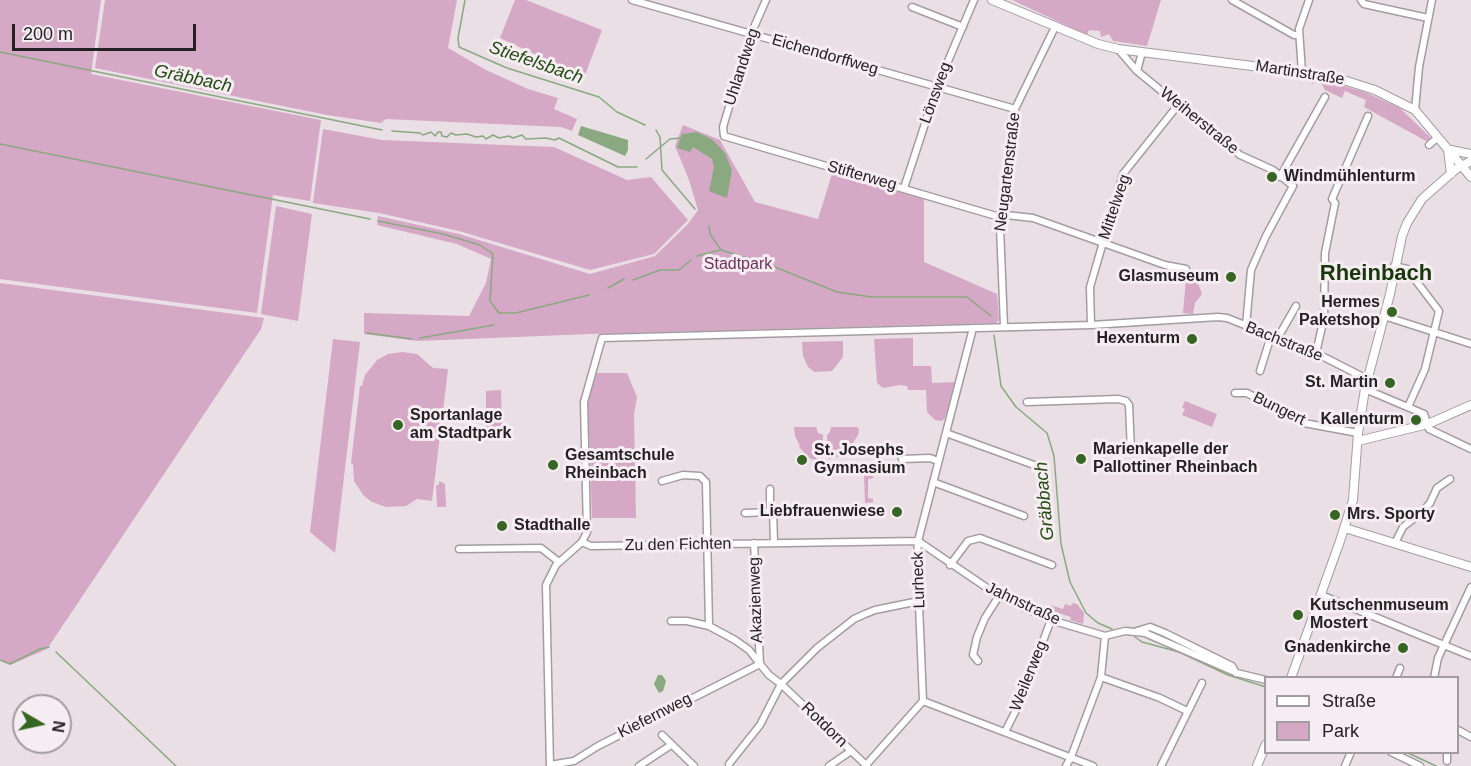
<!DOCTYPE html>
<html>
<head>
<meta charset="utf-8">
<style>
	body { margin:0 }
	#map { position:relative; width:1471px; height:766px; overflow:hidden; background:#e9dfe5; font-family:Arial,sans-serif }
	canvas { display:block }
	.legend { position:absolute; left:1264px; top:676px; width:195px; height:78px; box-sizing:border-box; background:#f6edf2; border:2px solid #a29ca0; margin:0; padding:8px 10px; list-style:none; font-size:18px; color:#252224 }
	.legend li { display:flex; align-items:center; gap:12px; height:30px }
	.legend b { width:30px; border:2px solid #a29ca0 }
	.north { position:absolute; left:12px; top:694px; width:60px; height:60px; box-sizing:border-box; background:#f6edf2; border:2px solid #a29ca0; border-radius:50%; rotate:99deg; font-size:16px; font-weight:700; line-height:24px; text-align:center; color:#252224 }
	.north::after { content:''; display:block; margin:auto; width:21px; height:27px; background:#366524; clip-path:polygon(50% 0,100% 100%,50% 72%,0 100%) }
	.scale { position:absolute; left:12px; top:24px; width:184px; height:27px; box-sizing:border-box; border:3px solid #252224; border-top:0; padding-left:8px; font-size:18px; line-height:21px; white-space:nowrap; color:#252224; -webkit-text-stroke:4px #f6edf2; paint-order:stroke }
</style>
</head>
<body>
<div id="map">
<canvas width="1471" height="766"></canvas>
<ul class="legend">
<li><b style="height:8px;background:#fff"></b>Straße</li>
<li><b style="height:16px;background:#d5a8c5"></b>Park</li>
</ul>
<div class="north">N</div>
<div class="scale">200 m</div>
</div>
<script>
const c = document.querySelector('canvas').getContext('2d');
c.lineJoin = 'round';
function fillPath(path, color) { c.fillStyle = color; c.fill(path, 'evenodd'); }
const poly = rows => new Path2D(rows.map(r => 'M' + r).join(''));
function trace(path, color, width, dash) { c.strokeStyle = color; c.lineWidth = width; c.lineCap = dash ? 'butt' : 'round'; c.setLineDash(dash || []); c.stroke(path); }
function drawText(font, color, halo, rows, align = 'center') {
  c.font = font + ' Arial,sans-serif'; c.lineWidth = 6; c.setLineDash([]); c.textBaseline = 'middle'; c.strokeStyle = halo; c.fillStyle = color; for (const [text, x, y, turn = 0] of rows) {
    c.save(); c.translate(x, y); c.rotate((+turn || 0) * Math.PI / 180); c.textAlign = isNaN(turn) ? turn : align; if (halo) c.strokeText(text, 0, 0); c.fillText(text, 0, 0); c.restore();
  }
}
const green = poly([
	[0,0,101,0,91,74,321,120,310,201,273,195,257,313,0,279],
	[105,0,457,0,448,48,486,70,528,89,558,98,554,109,577,119,572,131,561,127,386,119,381,123,327,115,95,68],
	[515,0,526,0,602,30,585,75,545,59,500,38],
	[1012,0,1161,0,1147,46,1113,41,1109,34,1101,37,1100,31,1089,30,1087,35],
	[1315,77,1329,79,1331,82,1367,93,1400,108,1430,137,1430,139,1426,141,1364,107,1366,100,1354,95,1345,91,1342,98,1325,90,1321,83,1317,82,1311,84],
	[683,125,720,140,755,202,818,219,833,171,924,199,924,262,997,294,999,320,996,323,590,334,417,341,364,334,364,313,469,316,486,283,491,259,457,244,377,225,378,216,459,234,590,274,655,256,688,224,698,210,689,180,675,146],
	[323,129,382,140,554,147,627,180,651,177,688,220,654,254,590,270,459,231,379,213,313,203],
	[276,206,312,214,298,321,261,314],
	[1186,278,1198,283,1202,294,1195,303,1193,314,1183,313],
	[0,283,264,318,261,329,47,649,10,665,0,659],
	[913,338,913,366,931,366,932,383,955,382,945,418,942,421,935,420,927,412,926,390,908,390,907,386,900,385,883,388,877,383,874,339],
	[333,339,360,342,335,553,310,532],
	[843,341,843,357,832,371,814,372,808,367,803,356,802,342],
	[402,352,417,354,433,368,448,369,432,501,417,499,406,506,386,507,372,502,364,496,354,481,353,464,351,463,360,386,362,386,365,375,377,360,388,354],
	[596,373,627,373,637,397,634,414,636,518,592,518,588,400],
	[501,390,502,427,486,428,486,391],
	[1185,401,1217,414,1212,427,1182,415,1185,409,1182,408],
	[794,427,816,427,818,433,823,435,823,461,811,459,799,447,800,446,795,436],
	[831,427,857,427,859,429,858,435,848,451,838,457,828,459,827,435,830,432],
	[864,475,873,475,873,478,868,479,868,498,873,499,873,502,865,503],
	[439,481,445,484,446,507,437,507,436,485,439,485],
	[1072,603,1077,604,1084,613,1083,624,1070,620,1071,617,1049,610,1050,605,1063,609,1065,604,1071,606]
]);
const water = poly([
	[581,126,628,140,628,150,625,156,578,135],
	[697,132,713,140,725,153,732,170,727,198,709,191,714,167,712,159,693,147,690,152,677,148,682,134],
	[658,675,662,675,666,681,663,691,659,693,654,684]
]);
const stream = poly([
	[465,0,458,38,459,47,507,68,599,97,617,112,645,125],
	[0,52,382,130],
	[656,130,660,137,662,170,695,209],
	[392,131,420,133,423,135,431,132,435,136,438,132,441,132,442,136,447,137,451,133,456,135,467,134,476,137,483,136,486,139,493,135,499,138,509,136,513,138,522,135,526,139,546,138,555,140,559,138,618,167,637,167],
	[0,144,370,219],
	[646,159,670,139,681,138],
	[378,221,443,234,480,245,493,254,490,301,499,313,516,313,589,295],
	[709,226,710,234,721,250,770,265,837,292,872,297,967,297,991,316],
	[697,256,720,250],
	[633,280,660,270,679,270,691,260],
	[608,288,624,279],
	[367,333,412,339],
	[994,335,1001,386,1016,407,1047,433,1054,456,1061,544,1070,582,1086,613,1098,623,1112,629],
	[420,338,494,325],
	[1135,637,1142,642,1179,652,1228,675,1266,687],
	[56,652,176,766],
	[0,660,10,664,40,649,49,647],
	[1406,752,1436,766]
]);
const minor = poly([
	[632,0,1015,109],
	[766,0,751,34,723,127,724,136,996,216,1006,215,1033,218,1165,265,1186,269],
	[1232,0,1294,35,1299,35],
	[1361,0,1364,4,1428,18],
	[912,7,963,27],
	[1118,49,1137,71,1240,155,1273,170,1293,186,1266,236,1251,270,1246,326],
	[1137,71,1142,52],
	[1302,72,1299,29,1309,0],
	[1415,110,1419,67,1432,0],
	[1429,145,1438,137],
	[1280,177,1325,97],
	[904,188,937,87,974,0],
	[1394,266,1407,269,1439,311,1425,369,1408,407],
	[1384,316,1471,344],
	[1091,325,1090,287,1123,174,1178,105],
	[1004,326,1000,227,1015,109,1055,27],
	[1280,340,1280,334,1296,306],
	[1316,353,1324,318,1325,253,1335,203,1332,199,1368,116],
	[1260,371,1271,336],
	[1365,389,1424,414,1429,429,1471,449],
	[1235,393,1247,393,1304,423,1358,433],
	[1027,402,1118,399,1126,401,1129,405,1131,451],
	[946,433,1045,469],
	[902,459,930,458,938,461],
	[662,481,683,475,700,476,706,482,709,626],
	[933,482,1024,516],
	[770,489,770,512],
	[773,512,774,542],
	[745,513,796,511],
	[918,541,999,596,1051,620,1105,636,1125,631,1145,633,1237,673,1266,680],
	[582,542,591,546,918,541],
	[754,543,760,664,769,675,781,684,867,766],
	[1395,543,1403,527,1422,512,1430,503,1437,488,1450,479],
	[459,549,541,548,559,562],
	[950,565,968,541,980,538,1052,565],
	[1321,595,1471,656],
	[1137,631,1150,627,1165,633,1232,666,1236,673],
	[978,661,973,655,977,637,985,618,999,596],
	[1101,677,1160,698,1187,711],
	[1396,678,1400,668],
	[1434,678,1438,658,1471,587],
	[923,701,917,557,918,541,973,328],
	[923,701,1093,766],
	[1458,730,1471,737],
	[1005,732,1019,704,1051,620],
	[662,735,694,766],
	[1391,752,1420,766],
	[1447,761,1447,752],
	[729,764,760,725,781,684,817,648,854,619,865,614,875,610,919,601],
	[550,765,574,761,598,746,760,664,749,650,735,640,709,626,687,621,671,621],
	[866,765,923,701],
	[550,766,546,585,556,565,582,542,587,532,584,402,602,338,1091,325,1218,317,1227,318,1316,353,1367,379],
	[639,766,671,745],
	[829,766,851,751],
	[1066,766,1071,757,1101,677,1105,636],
	[1161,766,1202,683],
	[1345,766,1351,752]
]);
const major = poly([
	[992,0,1098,44,1118,49,1331,76,1375,90,1415,110,1471,177],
	[1448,149,1451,174],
	[1451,150,1471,154],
	[1358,441,1428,424,1471,405],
	[1345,528,1471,567],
	[1291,678,1340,541,1353,500,1358,433,1365,389,1390,294,1402,236,1407,223,1422,199,1456,169,1471,161],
	[1257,766,1266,744]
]);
const markers = [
	[1272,177,6,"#366524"],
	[1231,277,6,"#366524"],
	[1392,312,6,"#366524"],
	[1192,339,6,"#366524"],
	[1390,383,6,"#366524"],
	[1416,420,6,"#366524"],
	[398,425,6,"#366524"],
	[1081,459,6,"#366524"],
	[802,460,6,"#366524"],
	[553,465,6,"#366524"],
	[897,512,6,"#366524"],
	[1335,515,6,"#366524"],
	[502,526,6,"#366524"],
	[1298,615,6,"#366524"],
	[1403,648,6,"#366524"]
];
const streetNames = [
	["Eichendorffweg",825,55,16],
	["Uhlandweg",742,67,-72],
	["Martinstraße",1300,73,9],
	["Lönsweg",936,93,-70],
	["Weiherstraße",1199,121,39],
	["Neugartenstraße",1008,172,-83],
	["Stifterweg",862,176,16],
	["Mittelweg",1115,207,-71],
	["Bachstraße",1284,342,22],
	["Bungert",1279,409,26],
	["Zu den Fichten",678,545,-1],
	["Lurheck",919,580,-92],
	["Akazienweg",756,600,-92],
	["Jahnstraße",1023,604,25],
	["Weilerweg",1029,676,-68],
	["Kiefernweg",655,716,-27],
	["Rotdorn",824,725,44]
];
const poiNames = [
	["Windmühlenturm",1284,177],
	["Glasmuseum",1219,277,"right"],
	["Hermes",1380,303,"right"],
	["Paketshop",1380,321,"right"],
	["Hexenturm",1180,339,"right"],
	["St. Martin",1378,383,"right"],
	["Sportanlage",410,416],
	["am Stadtpark",410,434],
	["Kallenturm",1404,420,"right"],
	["Marienkapelle der",1093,450],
	["Pallottiner Rheinbach",1093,468],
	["St. Josephs",814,451],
	["Gymnasium",814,469],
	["Gesamtschule",565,456],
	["Rheinbach",565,474],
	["Liebfrauenwiese",885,512,"right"],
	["Mrs. Sporty",1347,515],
	["Stadthalle",514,526],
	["Kutschenmuseum",1310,606],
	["Mostert",1310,624],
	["Gnadenkirche",1391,648,"right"]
];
const parkNames = [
	["Stadtpark",738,265]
];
const waterNames = [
	["Stiefelsbach",536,63,19],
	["Gräbbach",193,79,12],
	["Gräbbach",1045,501,-95]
];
const districtNames = [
	["Rheinbach",1376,274]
];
fillPath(green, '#d5a8c5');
fillPath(water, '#8aa980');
trace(stream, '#8aa980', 1.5);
trace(minor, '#a59ca1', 9);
trace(major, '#a59ca1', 10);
trace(minor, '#fff', 6);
trace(major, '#fff', 8);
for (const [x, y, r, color] of markers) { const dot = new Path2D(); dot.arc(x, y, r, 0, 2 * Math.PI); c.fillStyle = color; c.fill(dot); trace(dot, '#f6edf2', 2); }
drawText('16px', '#252224', '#f6edf2', streetNames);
drawText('bold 16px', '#252224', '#f6edf2', poiNames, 'left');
drawText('16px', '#6d335c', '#f6edf2', parkNames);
drawText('italic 18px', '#224b11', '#f6edf2', waterNames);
drawText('bold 22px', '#18380b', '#f6edf2', districtNames);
</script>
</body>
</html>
